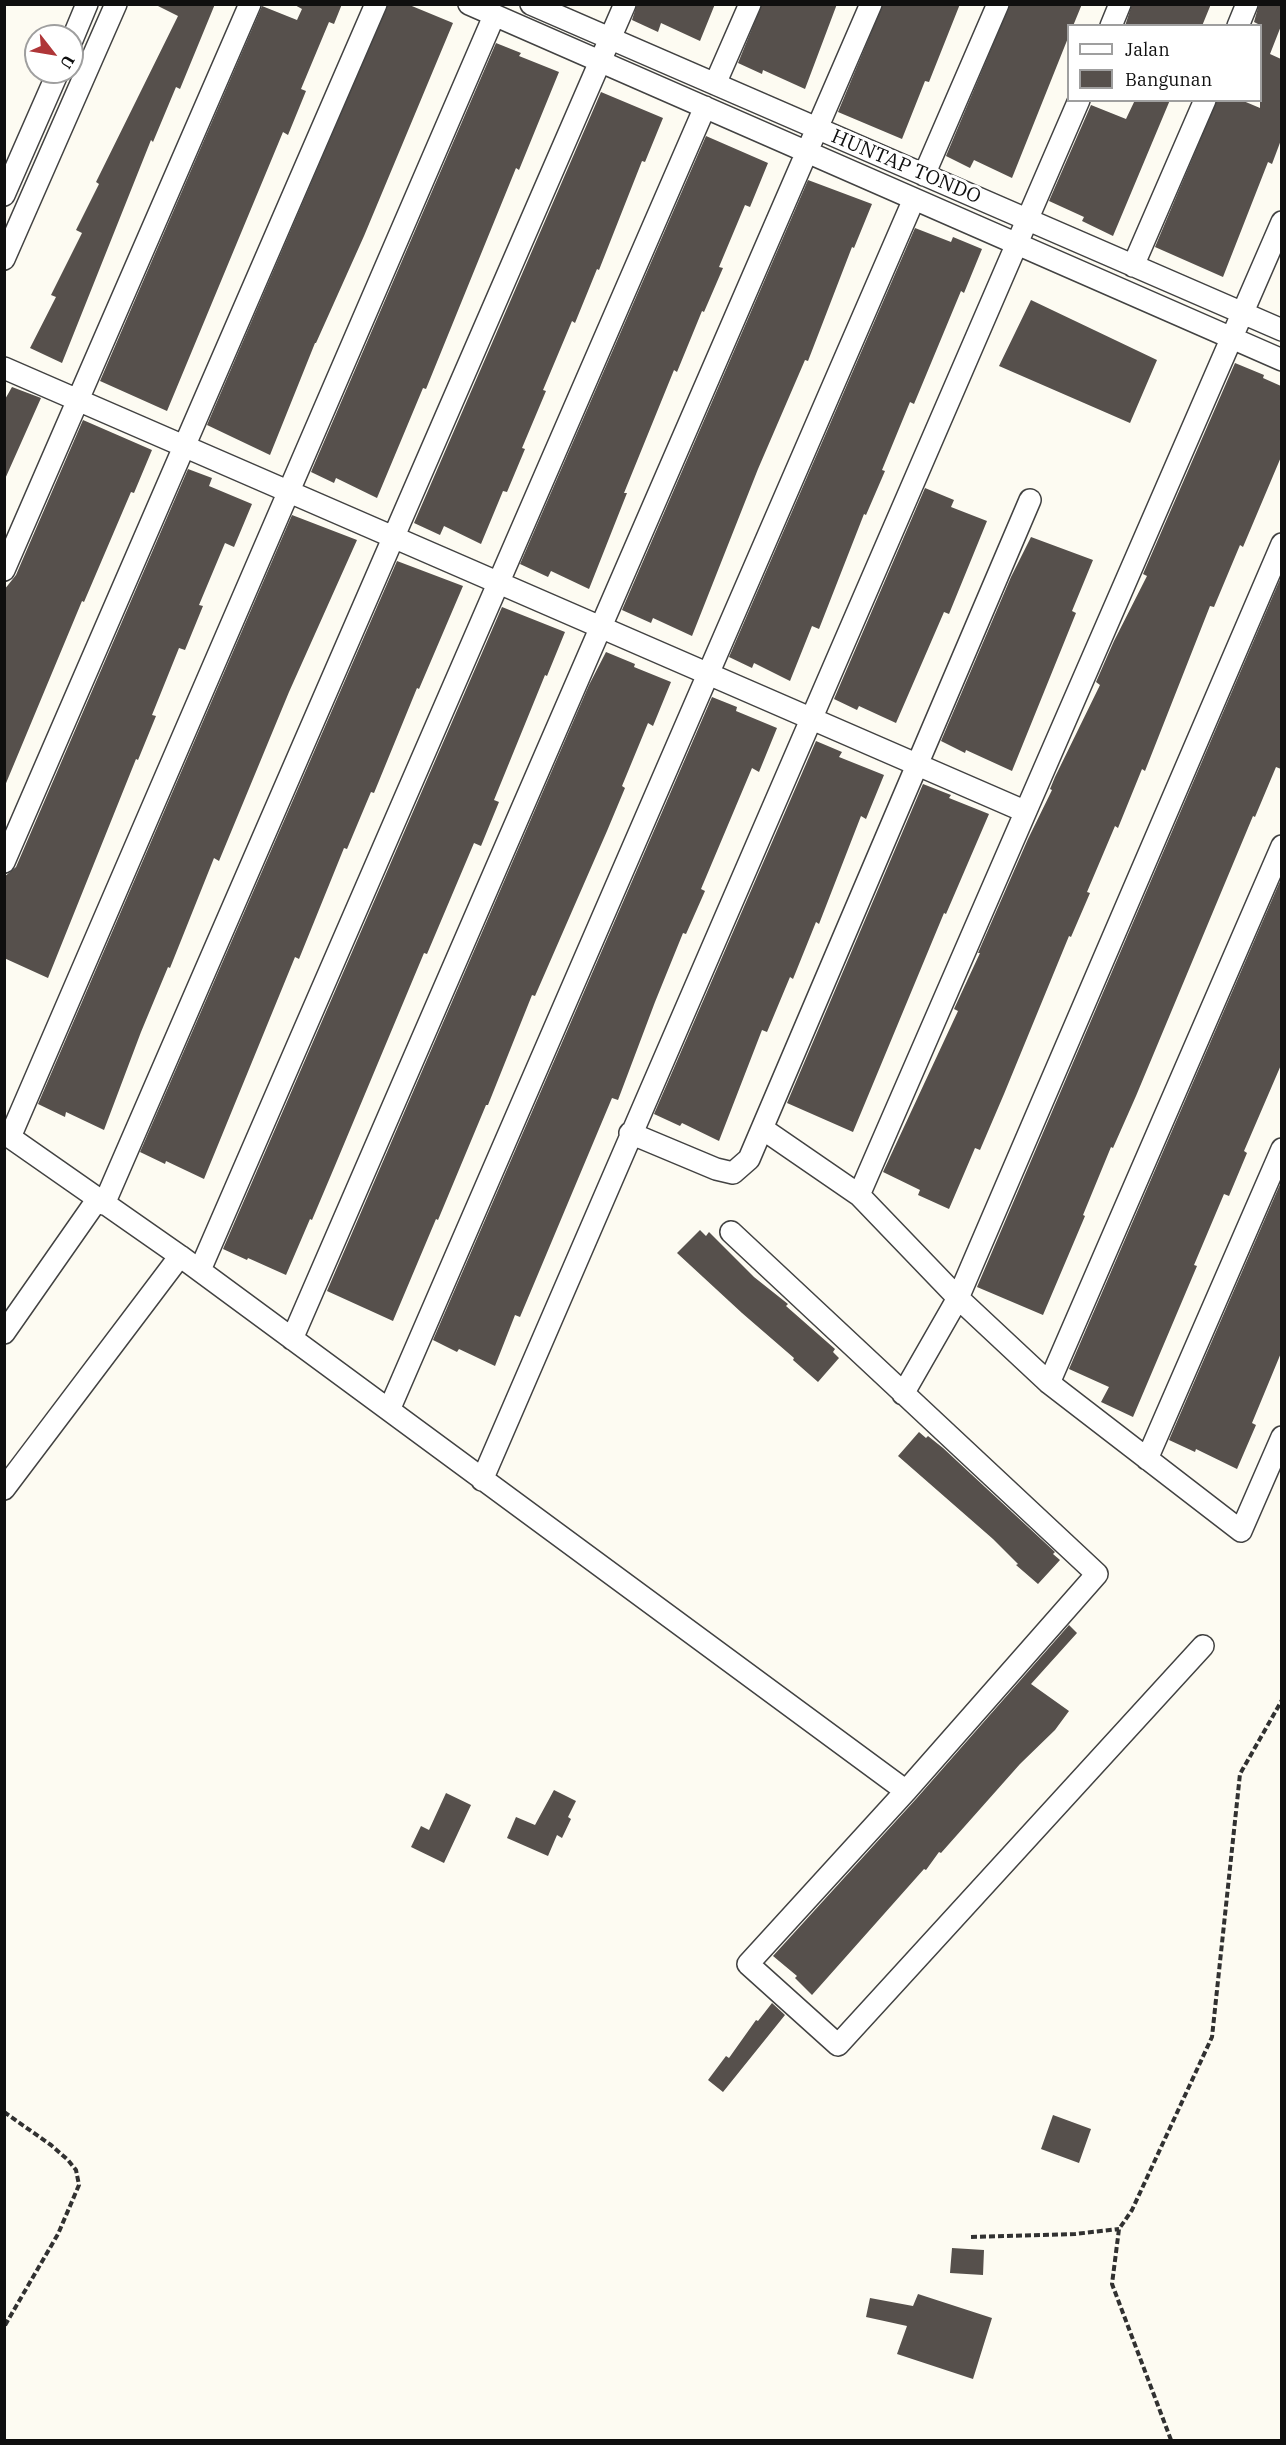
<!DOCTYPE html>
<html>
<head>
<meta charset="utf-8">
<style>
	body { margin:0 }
	#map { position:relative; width:1286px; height:2445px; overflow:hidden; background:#fdfbf2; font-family:"IBM Plex Serif",serif }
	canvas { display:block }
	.frame { position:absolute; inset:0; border:6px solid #0f0f0f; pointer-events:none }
	.legend { position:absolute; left:1067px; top:24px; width:195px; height:78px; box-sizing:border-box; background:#fff; border:2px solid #9f9f9f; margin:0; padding:8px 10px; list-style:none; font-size:18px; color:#0f0f0f }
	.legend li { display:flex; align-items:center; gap:12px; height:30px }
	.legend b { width:30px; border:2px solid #9f9f9f }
	.north { position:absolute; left:24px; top:24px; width:60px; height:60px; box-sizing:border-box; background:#fff; border:2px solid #9f9f9f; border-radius:50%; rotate:121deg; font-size:16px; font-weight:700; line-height:24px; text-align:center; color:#0f0f0f }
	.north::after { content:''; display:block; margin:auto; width:21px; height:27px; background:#af3638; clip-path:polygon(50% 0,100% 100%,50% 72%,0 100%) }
</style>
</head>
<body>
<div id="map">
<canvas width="1286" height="2445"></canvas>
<div class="frame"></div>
<ul class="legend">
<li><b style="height:8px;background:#fff"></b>Jalan</li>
<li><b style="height:16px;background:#56504c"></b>Bangunan</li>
</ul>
<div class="north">U</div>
</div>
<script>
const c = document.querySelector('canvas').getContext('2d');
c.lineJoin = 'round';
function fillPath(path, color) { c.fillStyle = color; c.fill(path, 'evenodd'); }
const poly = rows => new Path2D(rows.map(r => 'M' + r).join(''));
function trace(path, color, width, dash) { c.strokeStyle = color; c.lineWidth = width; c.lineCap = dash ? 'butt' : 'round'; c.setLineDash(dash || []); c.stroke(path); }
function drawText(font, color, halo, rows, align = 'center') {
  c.font = font + ' "IBM Plex Serif",serif'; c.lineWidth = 6; c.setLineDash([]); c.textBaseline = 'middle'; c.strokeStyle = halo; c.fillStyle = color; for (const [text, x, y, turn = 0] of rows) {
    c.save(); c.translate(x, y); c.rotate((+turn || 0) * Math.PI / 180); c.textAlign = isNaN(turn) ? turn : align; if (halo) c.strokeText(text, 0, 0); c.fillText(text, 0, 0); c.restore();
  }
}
const building = poly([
	[154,4,215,4,180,89,176,87,153,142,151,140,62,363,30,348,56,297,51,295,82,233,76,230,99,184,96,182,178,16],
	[293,4,342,4,334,24,329,22,301,89,306,91,288,135,283,132,167,411,100,381,262,6,297,20,302,9],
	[388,4,407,4,453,23,364,236,316,343,315,343,270,455,207,425],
	[637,4,715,4,700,41,661,23,658,32,632,20],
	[762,4,837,4,805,89,763,70,762,74,738,63],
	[883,4,960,4,929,82,925,81,902,139,838,112],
	[1010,4,1082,4,1073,26,1068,26,1068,38,1012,178,974,160,970,168,946,156],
	[1132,4,1211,4,1202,26,1125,26],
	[1259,4,1281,4,1281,26,1270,54,1281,59,1281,140,1272,164,1268,162,1223,277,1155,247,1217,100,1241,100,1260,108,1260,25,1254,22],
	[496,43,521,53,519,56,559,72,519,170,516,168,426,389,423,388,377,498,336,478,334,483,311,472],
	[601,92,663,118,645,162,642,161,599,270,597,269,575,323,572,321,543,390,546,391,522,448,525,449,507,492,503,491,481,544,444,526,440,535,414,523],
	[1135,100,1170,100,1113,236,1082,221,1084,217,1049,201,1091,105,1126,119],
	[706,136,768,163,750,207,745,205,719,267,723,268,704,312,702,311,677,372,674,370,624,493,627,493,589,589,551,571,548,577,520,564],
	[808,180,872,204,854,248,852,247,808,361,805,360,758,469,692,636,653,618,651,623,622,610],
	[915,228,951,242,953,237,982,249,964,293,961,291,914,404,910,402,882,470,885,471,866,515,864,514,819,629,812,626,790,681,754,663,752,668,729,657],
	[1031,300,1157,360,1130,423,999,366],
	[1235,363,1264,375,1263,378,1281,386,1281,457,1243,547,1240,545,1214,607,1210,606,1145,771,1142,769,1118,828,1115,826,1087,892,1090,893,1071,937,1069,936,1004,1094,980,1150,975,1148,949,1209,918,1195,920,1190,883,1172,958,1011,954,1009,980,953,978,953,1028,839,1052,790,1050,789,1055,777,1100,685,1096,682,1114,641,1147,576,1143,574],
	[12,387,41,398,5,479,4,401],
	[83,420,152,450,134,493,131,492,84,602,82,601,4,788,4,590,16,575],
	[188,469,212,478,209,486,252,504,234,547,225,543,199,605,203,606,185,650,179,648,152,715,156,716,138,760,136,759,48,978,4,958,4,877,16,867],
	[925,488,954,500,951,507,987,521,949,614,944,612,896,723,859,706,857,710,834,699],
	[292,515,357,540,289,692,219,861,214,858,170,968,168,967,141,1032,104,1130,66,1112,65,1117,38,1104],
	[1031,537,1093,560,1072,611,1076,613,1012,771,966,750,965,753,941,741,1011,577],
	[397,561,463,586,419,689,417,688,374,793,371,792,347,849,344,848,299,959,295,957,204,1179,166,1161,165,1164,140,1152],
	[1281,577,1281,769,1276,767,1255,817,1253,816,1136,1096,1113,1148,1111,1147,1083,1215,1085,1216,1043,1315,977,1287],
	[502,607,565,632,547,676,545,675,494,800,499,802,481,846,474,843,427,954,424,953,334,1168,312,1220,310,1219,286,1275,248,1258,247,1260,223,1249],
	[606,652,635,664,634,667,671,682,653,726,648,723,622,786,625,788,607,831,535,996,532,995,488,1105,486,1105,438,1220,436,1219,393,1321,327,1291,589,685],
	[712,697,737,707,736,711,777,728,759,772,752,768,701,889,705,891,686,934,683,933,655,1002,618,1100,612,1098,520,1317,515,1315,495,1366,459,1349,457,1352,433,1340],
	[816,741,842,752,839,757,884,775,866,819,861,816,819,924,816,922,793,979,790,977,767,1032,762,1030,719,1141,682,1123,680,1126,654,1114],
	[923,784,951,795,949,798,989,814,946,914,944,913,853,1132,787,1103],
	[1281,879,1281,1065,1244,1151,1247,1153,1229,1196,1224,1194,1194,1265,1197,1266,1133,1417,1101,1402,1109,1387,1069,1369],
	[1281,1182,1281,1353,1252,1423,1256,1425,1237,1469,1196,1449,1195,1452,1169,1440],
	[700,1230,706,1236,709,1232,754,1277,788,1304,786,1306,835,1349,833,1352,839,1358,818,1382,793,1360,794,1358,742,1313,677,1253],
	[919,1432,926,1438,928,1436,943,1448,1055,1552,1053,1554,1060,1560,1038,1584,1016,1565,1018,1564,993,1539,898,1456],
	[1069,1625,1077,1633,1031,1684,1069,1711,1055,1730,1020,1764,941,1853,939,1852,926,1870,924,1869,812,1995,795,1978,797,1976,773,1956,916,1799],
	[554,1790,576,1801,568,1817,571,1819,562,1838,557,1835,548,1856,507,1838,516,1817,535,1825],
	[446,1793,471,1805,444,1863,411,1847,421,1826,429,1830],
	[772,2003,785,2015,723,2092,708,2080,726,2056,729,2058,756,2020,758,2021],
	[1053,2115,1091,2129,1079,2163,1041,2149],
	[952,2248,984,2250,983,2275,950,2273],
	[918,2294,992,2318,973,2379,897,2354,907,2326,866,2317,870,2298,913,2306]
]);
const path = poly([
	[4,2112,51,2145,68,2160,76,2170,79,2185,58,2234,4,2327],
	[971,2237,1075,2234,1119,2229],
	[1171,2440,1112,2284,1119,2229,1132,2210,1212,2037,1240,1774,1282,1700]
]);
const minor = poly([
	[469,4,1282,360],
	[531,4,1282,330],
	[1111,26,1120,4],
	[1238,26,1247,4],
	[72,40,87,4],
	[715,84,750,4],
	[924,175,998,4],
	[4,195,58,72],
	[4,259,116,4],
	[1133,266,1205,100],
	[4,368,1024,811],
	[4,570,250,4],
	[4,862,376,4],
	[763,1129,859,1195,958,1298,1049,1383,1241,1531,1282,1437],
	[4,1133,180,1256,906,1791],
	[630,1133,716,1169,733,1173,749,1159,1030,500],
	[10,1137,494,16],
	[859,1195,1282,222],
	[104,1204,625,4],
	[731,1232,1097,1574,906,1791,748,1964,838,2045,1203,1646],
	[200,1270,705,107],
	[4,1333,97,1200],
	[292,1339,871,4],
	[1049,1383,1282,846],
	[903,1394,958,1298,1282,544],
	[389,1410,914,199],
	[1147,1459,1282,1149],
	[482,1480,1079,100],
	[4,1489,180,1256]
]);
const streetNames = [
	["HUNTAP TONDO",906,167,23]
];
fillPath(building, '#56504c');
trace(minor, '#424242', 24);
trace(path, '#313131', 4, [6, 3]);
trace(minor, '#fff', 21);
drawText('20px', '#0f0f0f', '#fff', streetNames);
</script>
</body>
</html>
